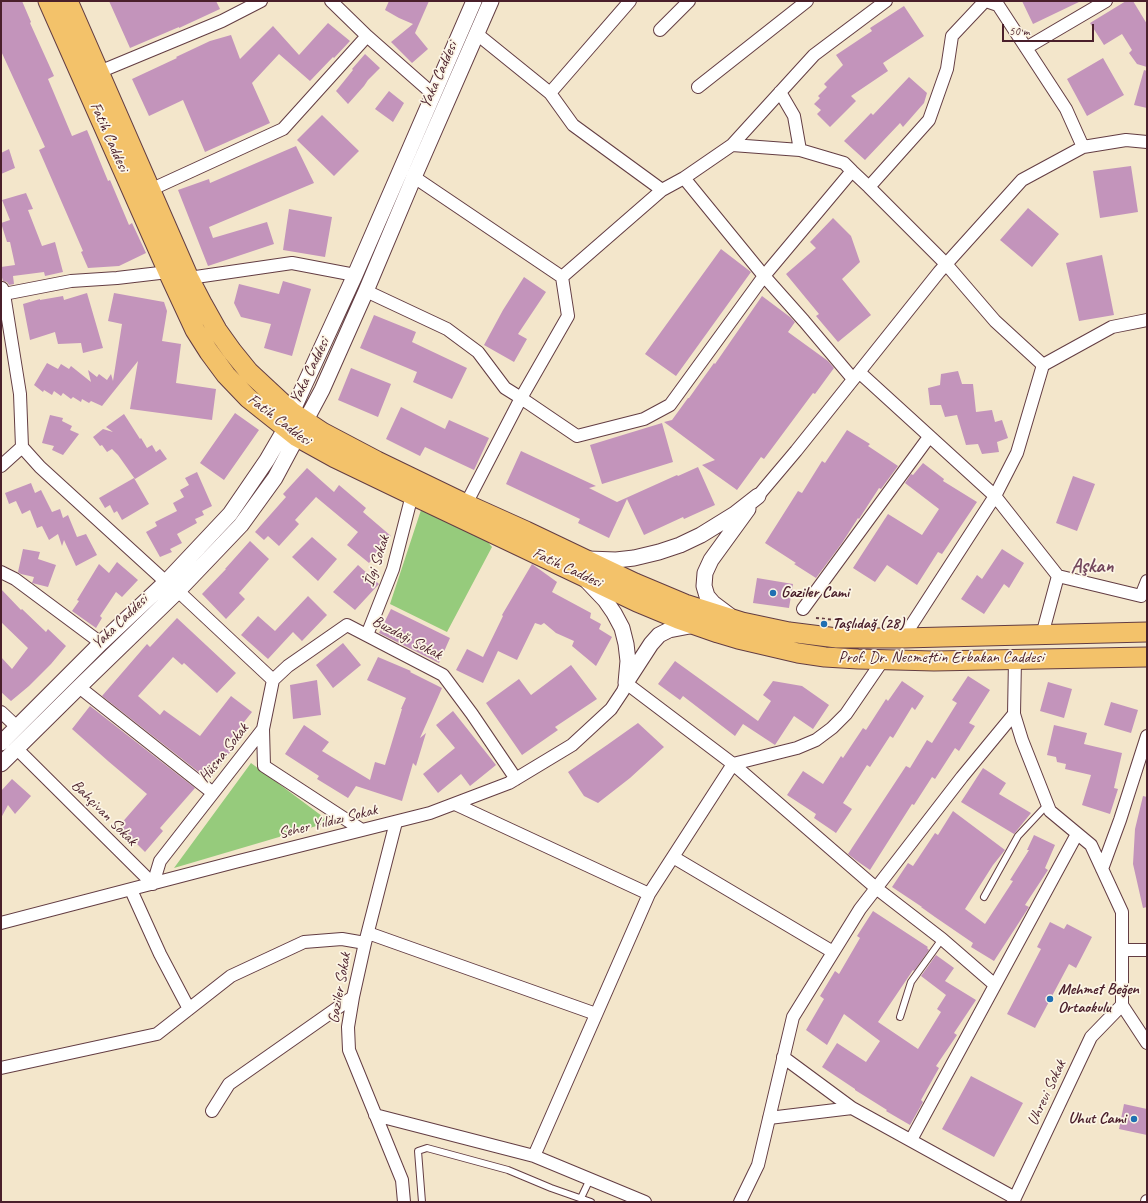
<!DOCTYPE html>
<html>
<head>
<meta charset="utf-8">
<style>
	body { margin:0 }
	#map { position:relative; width:1148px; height:1203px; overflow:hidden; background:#f3e6cb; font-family:Caveat,sans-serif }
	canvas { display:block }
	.frame { position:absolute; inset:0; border:2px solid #4a1f2b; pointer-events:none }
	.scale { position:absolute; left:1002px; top:24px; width:92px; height:18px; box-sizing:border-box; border:2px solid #4a1f2b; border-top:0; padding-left:5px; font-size:12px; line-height:14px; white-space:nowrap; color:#4a1f2b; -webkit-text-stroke:3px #fcf5e5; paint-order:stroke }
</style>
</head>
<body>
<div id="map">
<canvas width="1148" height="1203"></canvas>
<div class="frame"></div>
<div class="scale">50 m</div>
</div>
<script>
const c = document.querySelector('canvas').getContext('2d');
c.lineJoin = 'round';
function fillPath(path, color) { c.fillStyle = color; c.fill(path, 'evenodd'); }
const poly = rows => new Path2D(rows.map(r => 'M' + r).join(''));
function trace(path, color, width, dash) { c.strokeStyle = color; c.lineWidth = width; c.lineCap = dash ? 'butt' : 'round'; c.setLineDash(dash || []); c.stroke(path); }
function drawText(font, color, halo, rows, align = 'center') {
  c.font = font + ' Caveat,sans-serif'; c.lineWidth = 3.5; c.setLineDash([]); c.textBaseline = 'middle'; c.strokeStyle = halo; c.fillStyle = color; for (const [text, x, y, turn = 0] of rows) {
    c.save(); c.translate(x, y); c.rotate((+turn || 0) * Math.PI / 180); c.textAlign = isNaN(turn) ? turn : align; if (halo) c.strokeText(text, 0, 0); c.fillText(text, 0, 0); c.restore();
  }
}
const green = poly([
	[422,507,482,535,492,547,447,632,390,604],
	[251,763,330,822,174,868]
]);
const building = poly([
	[1,1,22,1,31,22,30,23,54,76,48,79,72,136,87,130,108,181,110,180,129,225,132,223,146,253,119,266,88,268,81,252,83,251,39,150,45,147,1,51],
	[109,1,216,1,220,9,179,28,179,27,130,48],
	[389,1,429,1,415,33,428,49,412,63,391,42,413,24,399,18,385,10],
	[1022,1,1081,1,1033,24],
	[1126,1,1133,1,1147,24,1147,67,1137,64,1129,53,1132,50,1122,34,1104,45,1090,23],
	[904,6,924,36,883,63,888,71,851,96,856,101,830,127,817,114,821,110,814,104,820,98,818,96,827,87,824,84,843,65,836,55,872,31,870,28],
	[328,23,350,41,334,58,333,57,310,81,279,54,252,83,270,123,205,152,183,100,149,116,132,79,177,58,176,57,210,41,231,35,240,59,273,26,299,55],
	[365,54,380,68,368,80,364,86,348,104,336,91,353,70,352,69],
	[1103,58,1124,95,1087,116,1067,79],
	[1144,70,1147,71,1147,108,1134,105],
	[909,77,927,93,924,103,903,127,900,123,865,160,844,141,871,113,873,115],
	[389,91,404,103,393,122,375,109],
	[322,115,359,151,334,176,297,140],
	[296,146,314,183,209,227,213,238,267,222,274,244,208,266,178,190,209,179,210,183],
	[9,149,15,168,1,174,1,153],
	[1131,166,1138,212,1100,218,1093,171],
	[26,193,33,209,28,210,42,246,55,242,63,272,45,276,44,272,13,276,14,284,9,285,7,282,3,281,1,274,1,267,15,265,10,242,7,242,1,223,10,220,2,200],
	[1028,208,1059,234,1032,267,1000,240],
	[289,209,332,217,325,257,283,250],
	[833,218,851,236,860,262,842,279,871,315,838,342,816,316,819,314,786,274,816,248,810,242],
	[721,249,751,272,676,376,645,354],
	[1102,255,1114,315,1079,321,1066,263],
	[524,277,546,292,518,334,527,339,514,362,484,345,503,310],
	[283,281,311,289,292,356,264,348,271,324,241,317,234,303,239,284,279,294],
	[87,293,103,348,83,353,81,343,58,344,55,332,30,340,23,304,40,299,40,300,63,296,64,300],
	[114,293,164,302,167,311,162,341,181,344,176,383,216,389,212,420,130,409,138,361,102,406,91,401,89,403,82,399,81,402,73,397,71,399,63,393,61,396,54,391,52,395,44,390,43,392,34,385,47,363,58,369,61,364,69,369,71,366,91,382,88,370,97,377,99,374,107,380,111,374,113,381,122,324,108,321],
	[762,296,790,317,795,322,788,332,828,361,834,368,815,394,813,393,764,459,761,457,737,490,702,465,715,460,664,422,672,420,688,398,689,398,714,363,715,364],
	[374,315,416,332,412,342,467,368,452,399,413,382,417,372,360,348],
	[351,368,391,384,378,417,338,400],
	[958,371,962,384,973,384,976,412,992,410,995,422,1002,420,1008,438,997,442,999,452,982,454,978,444,966,445,957,415,945,417,941,405,930,405,928,388,940,385,941,374],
	[401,407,445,429,449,420,489,438,474,470,425,447,420,456,386,439],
	[235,413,259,430,224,480,200,463],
	[124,414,140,439,141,438,147,448,152,445,156,452,160,449,167,459,135,479,118,455,112,449,107,452,102,445,100,446,93,437,103,429,113,432,106,427],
	[50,415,63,418,62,421,72,426,70,430,79,434,63,455,52,450,54,446,42,443],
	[662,423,673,462,602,484,590,445],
	[847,430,870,444,868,446,898,466,881,489,879,488,859,519,858,518,842,543,816,578,794,564,796,563,765,543,798,491,802,493,822,461,825,463],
	[521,451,596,486,589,488,617,502,677,475,678,476,698,467,715,505,684,519,683,517,644,535,627,499,609,538,578,523,580,519,506,484],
	[923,463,944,479,943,481,977,502,942,554,938,552,917,585,887,565,875,582,853,568,888,514,922,535,939,509,905,483,911,474,913,475],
	[307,468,334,492,339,485,366,508,363,512,391,536,369,563,347,545,358,532,316,497,295,520,299,524,279,546,268,536,264,540,255,532,286,497,283,494],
	[197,472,212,506,202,511,204,515,195,519,197,523,177,534,182,543,170,549,172,552,160,557,146,532,157,526,155,522,177,511,173,503,184,497,180,490,189,485,185,478],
	[1073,476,1095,484,1077,531,1056,523],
	[134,478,149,504,122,520,117,511,114,513,110,505,105,508,99,498],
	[31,483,35,493,41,490,52,512,60,509,63,518,68,515,77,537,86,534,97,555,76,566,64,540,62,546,58,534,49,540,42,526,37,528,30,510,22,514,16,501,9,504,5,493],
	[312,537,337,559,318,581,292,557],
	[250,541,269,559,239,593,245,599,226,619,202,594,226,569,225,569],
	[23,549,40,552,38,559,56,565,48,587,32,583,34,577,21,574,18,572],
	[1002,549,1024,563,1009,588,1004,584,984,614,961,599,977,575,982,579],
	[117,562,138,580,122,597,116,592,100,616,102,618,96,628,72,611,79,601,77,600,99,564,109,573],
	[532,564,557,582,552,592,591,613,590,618,601,624,599,629,612,637,596,666,572,646,574,641,556,633,544,623,541,625,535,623,517,660,498,651,483,683,456,670,467,649,483,657,503,616,502,615],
	[358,565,379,584,355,610,333,592],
	[757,578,793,584,789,608,753,603],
	[1,589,21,610,22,609,46,632,48,629,66,646,51,664,29,686,11,701,1,692,1,657,12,669,28,648,1,622],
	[308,596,327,615,302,641,293,632,268,659,241,635,258,616,275,631],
	[391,609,450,638,439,663,379,633],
	[177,618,236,673,217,693,184,663,182,665,173,657,138,696,160,715,164,710,200,736,231,696,252,712,225,746,231,751,210,779,206,776,205,777,102,696,147,644,150,647],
	[343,643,361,665,333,688,316,665],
	[378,657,411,671,410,672,442,688,420,738,426,733,416,766,413,763,402,801,356,786,348,798,317,779,319,776,285,754,304,725,329,742,322,751,370,780,375,762,385,765,402,709,401,709,406,698,367,680],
	[675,661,758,721,771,701,763,695,773,681,802,686,829,705,813,729,794,716,775,745,743,724,735,736,683,696,680,700,658,684],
	[571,665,597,699,555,727,558,730,522,755,486,703,519,679,531,695],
	[968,676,990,690,969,723,975,726,959,751,955,748,935,779,932,777,914,805,912,804,870,870,857,861,848,854,906,766,910,768,927,740,932,743,957,703,952,700],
	[317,680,321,715,293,719,290,685],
	[902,681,924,696,915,710,912,707,893,738,890,736,870,767,867,765,843,803,852,809,836,833,814,818,816,814,787,795,803,771,823,784,841,756,843,758,863,728,866,730,886,699,888,701],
	[1048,682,1072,689,1064,718,1040,711],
	[1111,702,1138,710,1131,733,1104,725],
	[90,706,195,788,160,828,163,831,145,852,119,826,147,794,108,761,72,729],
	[453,711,496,765,470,786,461,774,438,793,423,774,455,748,436,725],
	[638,723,664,747,630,778,598,803,584,796,568,772,607,745],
	[1054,725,1087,733,1084,744,1122,753,1114,788,1118,789,1110,814,1082,805,1091,775,1065,769,1066,764,1057,762,1056,757,1047,755],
	[983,768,1006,783,999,794,1031,813,1014,834,961,802],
	[12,779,31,796,15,814,8,805,1,818,1,791],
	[1143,796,1147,797,1147,907,1143,908,1133,864,1135,829],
	[953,811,1005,850,993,865,965,909,985,924,1013,881,1010,880,1029,850,1027,850,1034,835,1055,845,1045,868,1048,870,1025,905,1029,907,994,961,971,947,973,943,935,917,921,907,922,907,892,887,908,863,913,866,935,833,938,835],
	[873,911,928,947,927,948,929,950,914,971,913,970,878,1022,918,1049,941,1012,937,1009,946,995,921,976,936,955,954,968,945,981,976,1000,954,1033,957,1035,936,1066,939,1068,921,1100,923,1102,910,1125,886,1111,887,1110,855,1090,855,1089,822,1067,837,1043,866,1062,880,1041,844,1014,827,1045,806,1030,824,999,820,996,835,971,839,974,860,938,857,936],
	[1050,922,1064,929,1067,924,1092,937,1076,968,1069,964,1035,1028,1007,1014,1041,949,1037,947],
	[971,1076,1023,1103,994,1157,942,1129],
	[1124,1104,1147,1109,1147,1135,1119,1129]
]);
const path = poly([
	[816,618,845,621]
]);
const service = poly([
	[984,897,1018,836,1047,805],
	[900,1017,911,982,942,939],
	[581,1198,590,1179],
	[422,1202,418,1151,427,1148,508,1170,551,1188,591,1202]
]);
const minor = poly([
	[331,1,367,36,434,95],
	[986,1,998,5,1066,109,1083,147],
	[660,30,689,1],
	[1026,48,1106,1],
	[99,72,222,21,261,1],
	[698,87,807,1],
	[780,92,794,116,800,150],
	[550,93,630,1],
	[732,145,814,55,886,1],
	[852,171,764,276,684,178,732,145,800,150,844,163,852,171,869,187,946,264,995,321,1043,365,1017,453,995,496,903,638],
	[414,177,562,277,662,190,573,125,550,93,477,34],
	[869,187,929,120,947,69,952,36,985,1],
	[150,190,283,129,367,36],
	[662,190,684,178],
	[562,277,568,316,521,398,577,436,644,419,670,405,764,276,804,321,853,379],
	[189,278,292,263,355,275],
	[2,288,4,294,71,281,117,278,168,272],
	[366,291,447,329,478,352,505,388,521,398,466,504],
	[1,295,4,294,20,394,22,447,40,467,166,582],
	[1043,365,1112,327,1147,320],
	[859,372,995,496,1058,576,1042,635],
	[1,466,22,447],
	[758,496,796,451,939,272,1022,180,1083,147,1126,140,1147,142],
	[1,572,15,579,101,643],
	[1058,576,1141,596,1147,581],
	[803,609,929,437],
	[367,635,393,569,412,495],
	[1015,659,1014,714,1022,740,1050,811,1091,845,1122,912,1122,1005,1147,1043],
	[273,680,288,666,347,625,443,675,472,714,516,779],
	[79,687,213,793],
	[1,712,17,727],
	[263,729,264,766,362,830],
	[16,748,153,884,160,861,263,729,273,680,178,591],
	[396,822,365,943,353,997,348,1027,349,1050,402,1180,404,1202],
	[673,857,833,952],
	[1102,869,1120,820,1147,736],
	[131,890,160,954,189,1009],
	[649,894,733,764,876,888,942,939,995,985],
	[1,923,235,862,430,813,509,783,572,745,611,709,623,691,626,683,733,764,797,748,816,740,832,728,846,714,883,660],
	[368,933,596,1014],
	[1122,950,1147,950],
	[783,1057,852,1108,1015,1198],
	[1,1068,157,1034,231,976,304,942,342,939,365,943],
	[212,1111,229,1084,353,997],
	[375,1115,534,1156,649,894,455,804],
	[769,1118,852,1108],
	[911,1140,1077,834],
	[534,1156,645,1202],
	[740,1202,758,1165,793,1017,860,909,962,777,1014,714],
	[1013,1202,1091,1037,1122,1005],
	[1147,1202,1147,1201]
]);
const tertiary = poly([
	[588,559,616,560,634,558,659,552,680,545,701,535,735,514,758,496],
	[586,580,605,600,614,613,622,628,626,644,628,661,626,683],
	[729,615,713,603,707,596,704,586,705,573,711,560,748,509],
	[627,681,651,644,659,635,669,630,695,625],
	[1,743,101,643,166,582,230,514,267,460,285,429,292,412,355,275,474,1],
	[1,764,79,687,178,591,241,525,275,478,322,390,366,291,414,177,491,1]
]);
const primary = poly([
	[48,1,168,272,195,330,209,352,226,375,248,398,297,437,335,458,412,495,637,602,678,619,718,633,738,639,798,653,825,657,858,659,934,661,1147,657],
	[68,1,189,278,203,305,217,330,232,351,249,372,292,412,322,432,377,461,466,504,526,531,635,583,685,604,742,622,789,632,837,638,903,638,1147,632]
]);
const markers = [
	[773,593,4,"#1f6fb2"],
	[824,624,4,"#1f6fb2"],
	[1050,999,4,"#1f6fb2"],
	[1134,1119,4,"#1f6fb2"]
];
const streetNames = [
	["Yaka Caddesi",439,75,-66],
	["Fatih Caddesi",109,137,66],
	["Yaka Caddesi",310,371,-64],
	["Fatih Caddesi",279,420,37],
	["İlgi Sokak",377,561,-72],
	["Fatih Caddesi",567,568,25],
	["Yaka Caddesi",120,622,-44],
	["Buzdağı Sokak",407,638,28],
	["Prof. Dr. Necmettin Erbakan Caddesi",941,658],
	["Hüsna Sokak",224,753,-52],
	["Bahçivan Sokak",104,813,45],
	["Seher Yıldızı Sokak",328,822,-14],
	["Gaziler Sokak",340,988,-80],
	["Uhrevi Sokak",1047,1093,-65]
];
const poiNames = [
	["Gaziler Cami",781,593],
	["Taşlıdağ (28)",832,624],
	["Mehmet Beğen",1058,990],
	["Ortaokulu",1058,1008],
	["Uhut Cami",1126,1119,"right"]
];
const districtNames = [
	["Aşkan",1092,567]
];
fillPath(green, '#96cb7c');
fillPath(building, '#c394bb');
trace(service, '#633d43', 8);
trace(minor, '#633d43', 14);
trace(tertiary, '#633d43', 17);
trace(primary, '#633d43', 21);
trace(path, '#633d43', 2, [3, 3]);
trace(service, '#fff', 6);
trace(minor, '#fff', 12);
trace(tertiary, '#fff', 15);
trace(primary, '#f3c26a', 19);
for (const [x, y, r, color] of markers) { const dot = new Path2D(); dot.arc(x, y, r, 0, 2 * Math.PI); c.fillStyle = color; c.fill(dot); trace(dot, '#fcf5e5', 1.5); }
drawText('16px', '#4a1f2b', '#fcf5e5', streetNames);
drawText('bold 16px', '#4a1f2b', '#fcf5e5', poiNames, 'left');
drawText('bold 20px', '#74485d', '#fcf5e5', districtNames);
</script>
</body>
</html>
